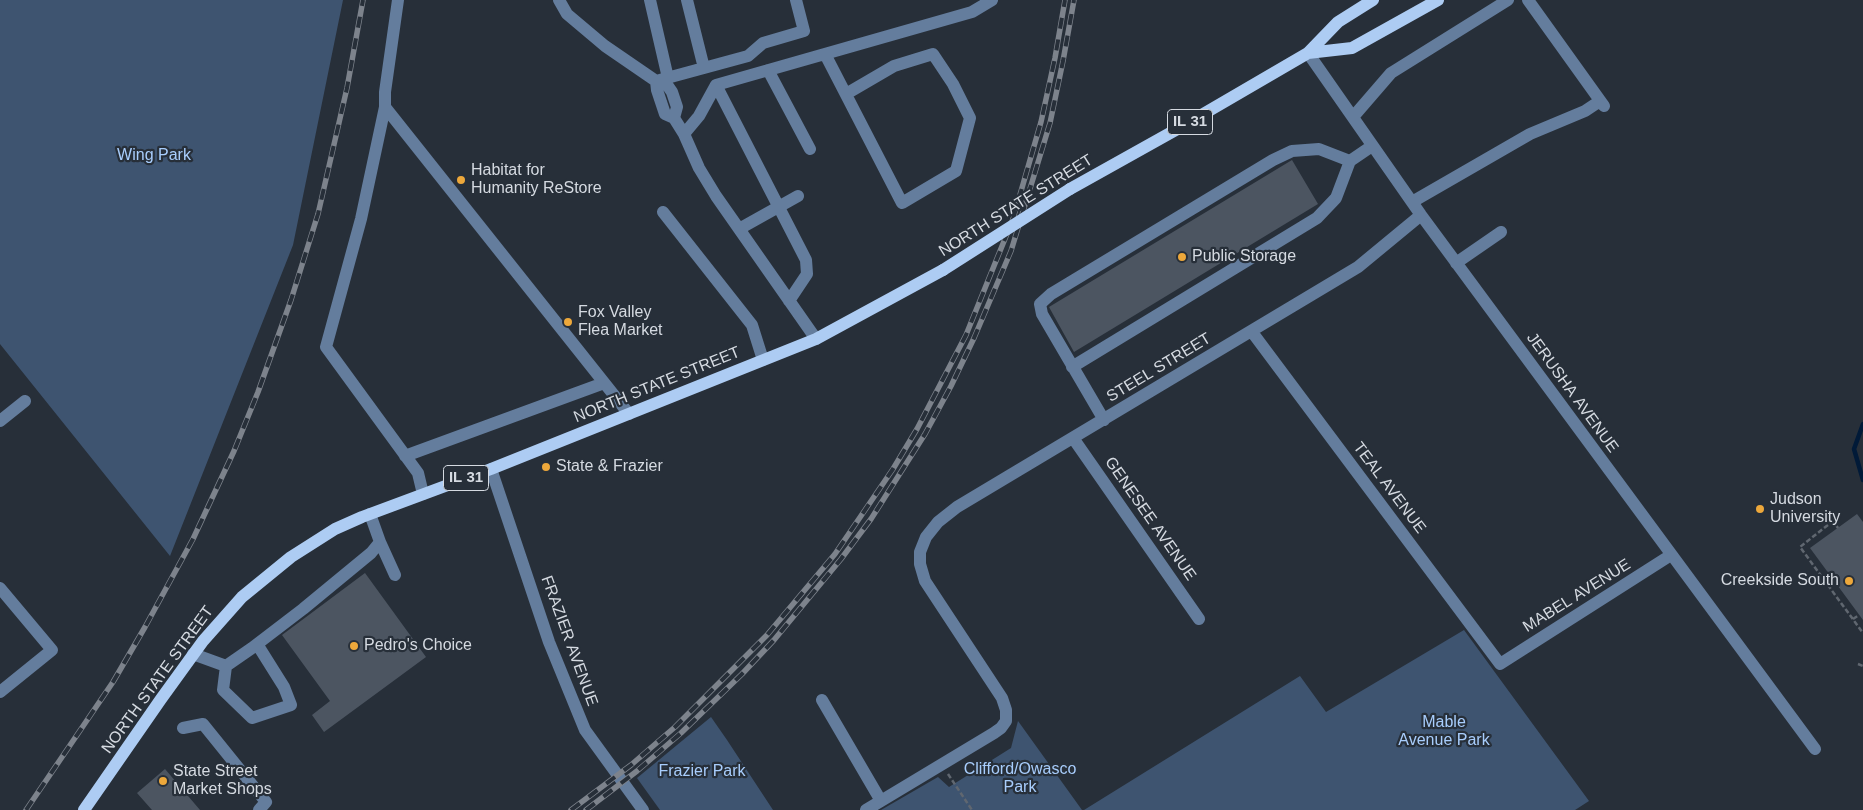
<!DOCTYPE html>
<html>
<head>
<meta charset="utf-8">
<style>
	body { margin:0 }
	canvas { display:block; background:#272f39 }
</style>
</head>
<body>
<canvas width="1863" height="810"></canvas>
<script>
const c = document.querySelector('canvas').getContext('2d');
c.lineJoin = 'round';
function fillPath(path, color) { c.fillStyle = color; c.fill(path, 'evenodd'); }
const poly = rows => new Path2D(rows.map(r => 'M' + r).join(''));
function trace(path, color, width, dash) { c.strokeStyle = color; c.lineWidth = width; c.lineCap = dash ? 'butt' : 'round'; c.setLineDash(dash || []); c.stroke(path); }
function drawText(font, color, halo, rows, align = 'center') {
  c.font = font + ' Helvetica,sans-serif'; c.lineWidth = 4.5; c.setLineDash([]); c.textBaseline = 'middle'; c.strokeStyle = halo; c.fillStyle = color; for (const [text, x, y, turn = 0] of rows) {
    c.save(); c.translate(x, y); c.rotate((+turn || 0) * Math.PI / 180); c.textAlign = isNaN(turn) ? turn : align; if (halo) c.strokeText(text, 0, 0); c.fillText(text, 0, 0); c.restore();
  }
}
const green = poly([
	[0,0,343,0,293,245,170,556,0,344],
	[1464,630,1589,801,1575,810,1084,810,1300,676,1326,712],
	[711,717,727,740,773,810,660,810,637,778],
	[1018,721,1082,810,881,810,938,777,949,787,1011,748]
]);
const stream = poly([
	[1863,424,1854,449,1863,480]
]);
const building = poly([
	[1292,160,1318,204,1074,352,1049,307],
	[1857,514,1863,522,1863,620,1810,548],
	[365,573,426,657,324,732,312,715,330,701,282,635],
	[165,769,200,810,152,810,137,793]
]);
const path = poly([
	[1838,528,1833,521,1800,547,1863,633],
	[1853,619,1859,615],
	[1858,664,1863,666],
	[948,774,972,810]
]);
const minor = poly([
	[559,0,567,14,605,46,656,81,748,56,763,43,804,31,796,0],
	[650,0,668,78],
	[687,0,704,68],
	[1528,0,1604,106],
	[1308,53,1421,215,1815,749],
	[825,54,902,203,956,171,970,118,953,84,933,54,894,66,846,94],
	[768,70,810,149],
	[663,79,672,92,677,107,674,118],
	[656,81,657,90,665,114,674,118,684,134],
	[716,85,806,260,807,274,789,301],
	[385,107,385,92,398,0],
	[1353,117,1391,73,1508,0],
	[1412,202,1530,134,1585,111,1600,101],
	[663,212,752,325,763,360],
	[739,229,798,196],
	[1456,263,1501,232],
	[1252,332,1500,664,1671,555],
	[816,339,716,196,699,168,684,134,699,116,716,85,972,12,992,0],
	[1072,367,1317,218,1336,198,1350,161,1372,146],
	[1104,420,1042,314,1040,304,1051,294,1273,160,1292,151,1319,149,1350,161],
	[0,421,25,401],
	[1073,438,1199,619],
	[405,456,604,383],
	[491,469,549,642,585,730,643,810],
	[423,494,418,473,326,347,361,219,385,107,629,414],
	[380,542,395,575],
	[0,588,52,650,0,692],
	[193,654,226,666,252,648,303,609,371,553,380,542,370,514],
	[226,666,223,690,252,718,291,705,284,687,257,644],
	[822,700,881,801],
	[183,728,203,724,266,802,259,810],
	[866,810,994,733,1001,728,1006,721,1006,710,1002,698,925,581,920,564,920,552,926,537,938,522,957,507,1358,267,1421,215]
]);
const major = poly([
	[1308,53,1352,48,1438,0],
	[1070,189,1181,127,1308,53,1338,22,1373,0],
	[84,810,161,699,203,641,242,597,291,557,335,529,362,517,491,469,816,339,943,270]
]);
const rail = poly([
	[26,810,113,682,145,627,193,539,234,451,258,392,291,300,318,214,347,88,363,0],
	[571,810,631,765,675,727,767,635,835,554,893,469,917,429,966,335,1013,219,1041,122,1055,58,1065,0],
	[586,810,637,771,681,733,742,674,774,640,841,559,871,519,925,434,951,386,974,338,1011,251,1050,123,1063,61,1074,0]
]);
const majorBridge = poly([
	[943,270,1070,189]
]);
const markers = [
	[461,180,5,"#eda83b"],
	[1182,257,5,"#eda83b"],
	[568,322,5,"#eda83b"],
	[546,467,5,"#eda83b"],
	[1760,509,5,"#eda83b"],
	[1849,581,5,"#eda83b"],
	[354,646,5,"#eda83b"],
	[163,781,5,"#eda83b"]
];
const shields = [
	[1190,122,45],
	[466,478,45]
];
const shieldNames = [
	["IL 31",1190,122],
	["IL 31",466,478]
];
const parkNames = [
	["Wing Park",154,156],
	["Mable",1444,723],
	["Avenue Park",1444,741],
	["Clifford/Owasco",1020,770],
	["Park",1020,788],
	["Frazier Park",702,772]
];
const poiNames = [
	["Habitat for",471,171],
	["Humanity ReStore",471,189],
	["Public Storage",1192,257],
	["Fox Valley",578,313],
	["Flea Market",578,331],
	["State & Frazier",556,467],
	["Judson",1770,500],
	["University",1770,518],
	["Creekside South",1839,581,"right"],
	["Pedro's Choice",364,646],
	["State Street",173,772],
	["Market Shops",173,790]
];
const streetNames = [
	["NORTH STATE STREET",1016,206,-32],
	["STEEL STREET",1159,368,-31],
	["NORTH STATE STREET",657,385,-22],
	["JERUSHA AVENUE",1572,393,54],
	["TEAL AVENUE",1389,488,53],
	["GENESEE AVENUE",1150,519,55],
	["MABEL AVENUE",1577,596,-32],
	["FRAZIER AVENUE",569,641,70],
	["NORTH STATE STREET",158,680,-54]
];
fillPath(green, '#3e5470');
trace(stream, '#011a38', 4.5);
fillPath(building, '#4c5561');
trace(path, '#606770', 2.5, [5, 2.5]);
trace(minor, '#647d9d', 12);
trace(major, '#adccf3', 12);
trace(rail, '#7d838c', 5.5);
trace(rail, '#272f39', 4, [11]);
trace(majorBridge, '#adccf3', 12);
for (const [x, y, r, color] of markers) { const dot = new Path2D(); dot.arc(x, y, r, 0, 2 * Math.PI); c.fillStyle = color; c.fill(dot); trace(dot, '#272f39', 2); }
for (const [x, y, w] of shields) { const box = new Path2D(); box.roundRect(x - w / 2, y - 12.5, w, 25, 4); c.fillStyle = '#272f39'; c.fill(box); trace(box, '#d5dae1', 1); }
drawText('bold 15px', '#d5dae1', null, shieldNames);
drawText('16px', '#a8cdfc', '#272f39', parkNames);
drawText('16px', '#d5dae1', '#272f39', poiNames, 'left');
drawText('16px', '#d5dae1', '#272f39', streetNames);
</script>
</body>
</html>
